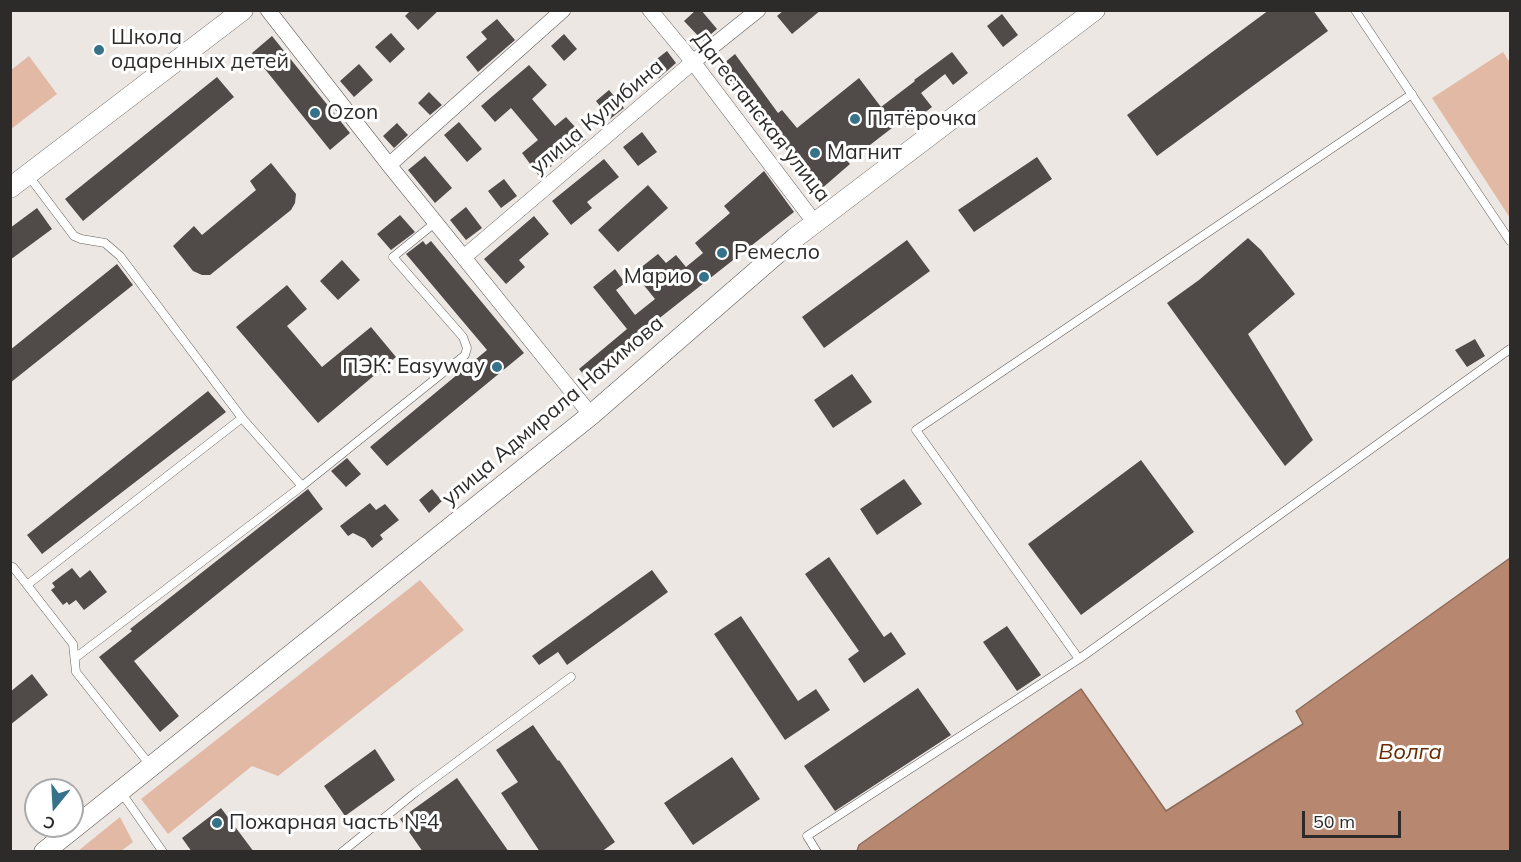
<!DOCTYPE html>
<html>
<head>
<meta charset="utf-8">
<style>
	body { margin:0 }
	#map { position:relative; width:1521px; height:862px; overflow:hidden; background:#ede7e4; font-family:Mulish,sans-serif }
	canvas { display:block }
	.frame { position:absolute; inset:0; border:12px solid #2d2b2a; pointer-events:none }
	.north { position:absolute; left:24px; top:778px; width:60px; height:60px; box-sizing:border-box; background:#fff; border:2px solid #abaaaa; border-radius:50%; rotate:198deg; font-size:16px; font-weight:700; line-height:24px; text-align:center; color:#2d2b2a }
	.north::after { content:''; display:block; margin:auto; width:21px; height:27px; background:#37728b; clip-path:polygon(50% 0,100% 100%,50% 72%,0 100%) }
	.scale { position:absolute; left:1302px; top:811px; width:99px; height:27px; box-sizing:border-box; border:3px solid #2d2b2a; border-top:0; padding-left:8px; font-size:18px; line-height:21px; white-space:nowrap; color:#2d2b2a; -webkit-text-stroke:4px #fff; paint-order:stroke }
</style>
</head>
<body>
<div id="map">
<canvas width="1521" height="862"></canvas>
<div class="frame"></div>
<div class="north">С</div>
<div class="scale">50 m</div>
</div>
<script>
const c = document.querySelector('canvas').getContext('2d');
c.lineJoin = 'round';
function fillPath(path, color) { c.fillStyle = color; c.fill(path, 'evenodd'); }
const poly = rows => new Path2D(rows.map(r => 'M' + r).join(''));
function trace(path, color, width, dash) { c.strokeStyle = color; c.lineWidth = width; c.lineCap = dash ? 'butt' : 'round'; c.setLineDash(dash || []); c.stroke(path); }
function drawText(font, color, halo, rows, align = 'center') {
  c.font = font + ' Mulish,sans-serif'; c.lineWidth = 6; c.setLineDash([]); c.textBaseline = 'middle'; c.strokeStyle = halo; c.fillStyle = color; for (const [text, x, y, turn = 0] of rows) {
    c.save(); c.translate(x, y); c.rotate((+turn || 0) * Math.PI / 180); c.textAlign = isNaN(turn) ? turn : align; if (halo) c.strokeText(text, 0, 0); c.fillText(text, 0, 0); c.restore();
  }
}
const green = poly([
	[1503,52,1510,63,1510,218,1432,98],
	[29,56,57,94,11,129,11,70],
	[420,580,464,630,278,776,252,766,168,834,141,799],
	[120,817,133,842,121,851,78,851]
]);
const water = poly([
	[1510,558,1510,851,857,851,859,845,1081,689,1166,811,1303,724,1296,711,1510,558]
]);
const building = poly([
	[411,10,439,10,418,30,405,16],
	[696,10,701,10,717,29,703,41,684,21],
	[784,10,821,10,792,34,777,16],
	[1269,10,1313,10,1328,31,1157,156,1127,115],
	[1002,14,1018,35,1003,47,987,26],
	[497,19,515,40,478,72,466,57,487,39,481,32],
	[391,33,405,49,390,63,375,47],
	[564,34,577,49,564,61,551,46],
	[272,36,350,133,330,150,252,53],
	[667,51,676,63,659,78,649,65],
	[952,52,968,73,953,85,945,74,921,93,932,107,906,127,901,121,848,162,850,164,820,190,718,68,735,54,778,113,782,110,797,128,859,78,881,107,915,81,914,80],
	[359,64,373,80,354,97,340,81],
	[529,65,547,85,532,99,555,126,566,117,586,139,539,176,522,153,538,140,511,108,495,122,481,106],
	[217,77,234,97,83,221,65,199],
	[609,90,624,108,610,119,596,101],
	[429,92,442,105,430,115,418,103],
	[459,122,482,149,467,162,444,135],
	[397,123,408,135,394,148,383,136],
	[642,132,657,152,638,166,623,147],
	[425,156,452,188,435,203,408,170],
	[1037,157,1052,179,974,232,958,210],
	[604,159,619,177,587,202,592,208,571,225,552,201],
	[271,163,296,194,295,203,291,210,210,275,202,275,193,271,173,246,194,226,202,235,256,190,250,181],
	[764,171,794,212,652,324,655,328,626,349,627,351,590,382,579,369,627,329,593,287,615,269,625,283,616,290,635,315,655,299,634,273,658,254,666,263,676,255,686,267,703,253,695,243,730,213,724,206],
	[504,179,517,196,501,208,488,191],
	[648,185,668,208,618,252,598,230],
	[466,207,482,228,466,240,450,220],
	[37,208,52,229,10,260,10,228],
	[400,215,415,232,391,250,377,234],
	[534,216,549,234,519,260,525,267,506,284,484,259],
	[1248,238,1261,250,1295,294,1248,334,1313,440,1285,466,1167,303,1199,280],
	[907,240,930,271,824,348,802,317],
	[423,241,426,245,431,241,524,353,387,466,370,447,487,350,406,254],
	[342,260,360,280,338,300,320,281],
	[117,264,133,285,10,383,10,350],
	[287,285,307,309,287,326,322,367,371,327,396,357,318,423,236,327],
	[1475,339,1485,356,1467,367,1455,350],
	[852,374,872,402,833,428,814,400],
	[208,391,226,412,42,554,27,535],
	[347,458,361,474,346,487,331,471],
	[1141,460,1194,532,1081,615,1028,544],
	[904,479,922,504,877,535,860,509],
	[308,489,323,509,134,661,179,716,160,732,99,657,132,631,130,629],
	[432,489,442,501,429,513,419,500],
	[370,503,376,510,385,504,399,520,380,535,383,539,372,548,365,539,353,533,348,536,340,526],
	[829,557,884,637,891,632,906,654,864,683,848,659,859,651,805,574],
	[72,568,80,578,90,570,107,592,84,610,76,600,69,605,67,602,63,605,51,590,55,587,52,583],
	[652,570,668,592,567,665,558,652,539,665,532,656],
	[741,616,798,701,816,689,830,710,785,740,714,634],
	[1007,626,1041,675,1017,691,983,642],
	[32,674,48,695,10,725,10,692],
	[918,688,951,735,835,811,804,766],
	[533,725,558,761,559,760,615,842,601,852,540,852,501,793,518,782,496,750],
	[375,749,395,780,345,816,324,786],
	[732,757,760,799,693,845,664,803],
	[457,778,509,852,423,852,400,819],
	[221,808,254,852,192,852,182,838]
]);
const lane = poly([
	[1355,10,1510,241],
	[1412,94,916,430,1079,659,1510,349],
	[28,175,74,236,81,239,105,243,120,256,242,418,302,486],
	[10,567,13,567,73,644,76,672,150,765],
	[27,585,242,418],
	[75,658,302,486,465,355,467,348,463,337,393,257,436,222],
	[121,792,163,852],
	[342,852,416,792,571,677],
	[817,852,807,836,1079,659]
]);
const street = poly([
	[268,10,389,165,591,415],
	[650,10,693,62,815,223],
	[389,165,563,10],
	[464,257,693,62,758,10]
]);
const secondary = poly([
	[10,188,243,10],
	[44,852,591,415,795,238,1095,10]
]);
const markers = [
	[99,50,6,"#37728b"],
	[315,113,6,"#37728b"],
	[855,119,6,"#37728b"],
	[815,153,6,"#37728b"],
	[722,253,6,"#37728b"],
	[704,277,6,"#37728b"],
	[497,367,6,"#37728b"],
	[217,823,6,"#37728b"]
];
const poiNames = [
	["Школа",111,38],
	["одаренных детей",111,62],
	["Ozon",327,113],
	["Пятёрочка",867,119],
	["Магнит",827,153],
	["Ремесло",734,253],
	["Марио",692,277,"right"],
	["ПЭК: Easyway",485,367,"right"],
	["Пожарная часть №4",229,823]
];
const streetNames = [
	["улица Кулибина",597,117,-40],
	["Дагестанская улица",761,117,52],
	["улица Адмирала Нахимова",553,411,-40]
];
const waterNames = [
	["Волга",1410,752]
];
fillPath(green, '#e2b9a5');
fillPath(water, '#b8876f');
trace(water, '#8e6b5a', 1.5);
fillPath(building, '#504b49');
trace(lane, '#635e5c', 9);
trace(street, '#635e5c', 16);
trace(secondary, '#635e5c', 21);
trace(lane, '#fff', 8);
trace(street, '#fff', 15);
trace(secondary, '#fff', 20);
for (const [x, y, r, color] of markers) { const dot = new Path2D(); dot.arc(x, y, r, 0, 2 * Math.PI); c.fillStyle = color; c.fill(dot); trace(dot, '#fff', 2); }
drawText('21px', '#2d2b2a', '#fff', poiNames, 'left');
drawText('21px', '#2d2b2a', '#fff', streetNames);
drawText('italic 22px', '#672a02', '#fff', waterNames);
</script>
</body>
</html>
